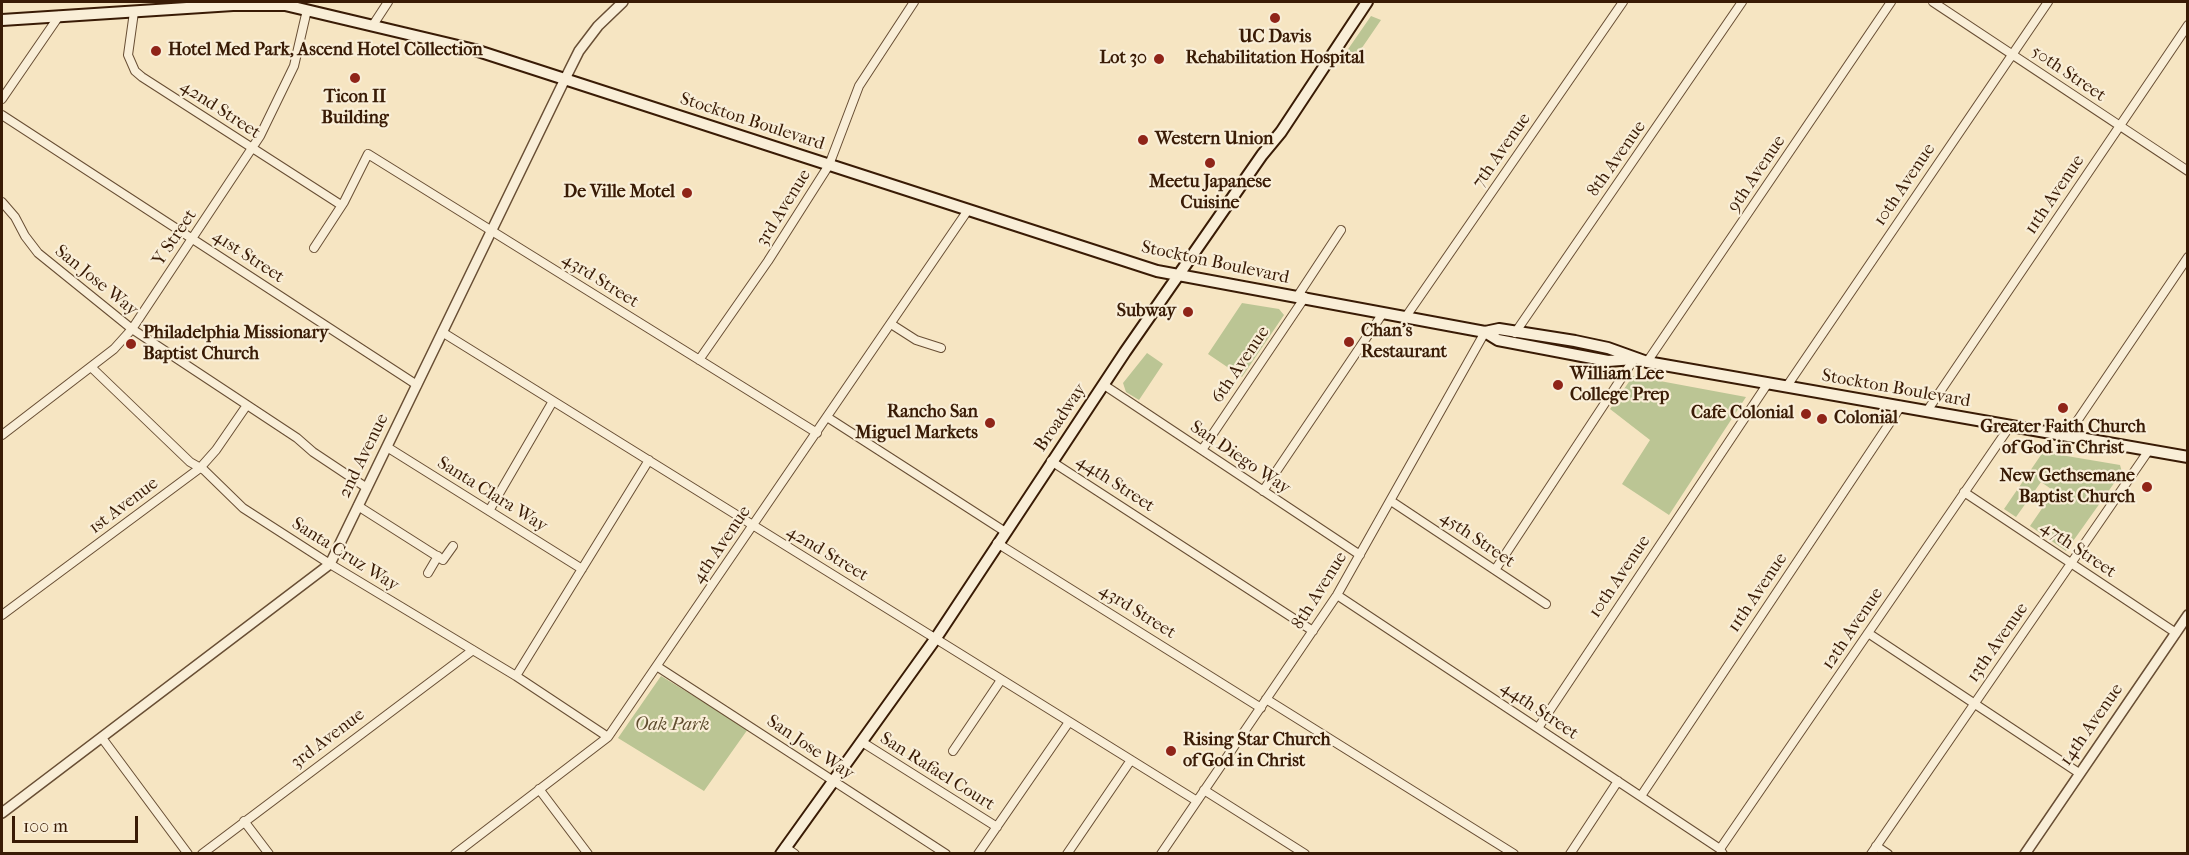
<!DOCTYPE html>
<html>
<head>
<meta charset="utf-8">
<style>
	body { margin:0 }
	#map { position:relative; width:2189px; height:855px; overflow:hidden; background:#f6e5c2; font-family:"IM FELL French Canon",serif }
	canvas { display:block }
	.frame { position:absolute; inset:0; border:3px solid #391b05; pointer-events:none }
	.scale { position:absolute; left:12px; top:816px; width:126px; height:27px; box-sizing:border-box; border:3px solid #391b05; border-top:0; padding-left:8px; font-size:18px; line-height:21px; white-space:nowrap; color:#391b05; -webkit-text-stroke:4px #f9eed7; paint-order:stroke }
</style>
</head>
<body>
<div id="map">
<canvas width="2189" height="855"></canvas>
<div class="frame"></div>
<div class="scale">100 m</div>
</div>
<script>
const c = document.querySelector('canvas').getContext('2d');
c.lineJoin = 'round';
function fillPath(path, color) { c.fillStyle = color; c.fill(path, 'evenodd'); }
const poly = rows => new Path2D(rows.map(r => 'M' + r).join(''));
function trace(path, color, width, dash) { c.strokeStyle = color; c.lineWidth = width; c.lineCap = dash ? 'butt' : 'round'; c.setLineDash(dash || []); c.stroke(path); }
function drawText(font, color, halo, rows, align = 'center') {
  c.font = font + ' "IM FELL French Canon",serif'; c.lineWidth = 4.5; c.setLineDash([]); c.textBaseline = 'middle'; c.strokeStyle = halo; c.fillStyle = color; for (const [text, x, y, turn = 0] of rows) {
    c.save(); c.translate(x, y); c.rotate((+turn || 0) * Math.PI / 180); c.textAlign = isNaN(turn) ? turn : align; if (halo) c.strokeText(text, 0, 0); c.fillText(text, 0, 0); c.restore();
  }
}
const green = poly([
	[1371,16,1381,20,1355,58,1361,62,1357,63,1344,55],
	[1242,303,1279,309,1284,315,1242,377,1208,354],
	[1147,353,1163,364,1139,400,1126,392,1123,383],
	[1633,376,1746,397,1669,515,1622,484,1650,440,1610,409],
	[2043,452,2120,465,2122,472,2066,551,2030,526,2054,491,2041,482,2016,517,2004,509],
	[661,676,748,729,704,791,618,738]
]);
const minor = poly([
	[1933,2,2188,171],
	[134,12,128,55,135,71,142,77,341,205],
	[373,25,388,2],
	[2,99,59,16],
	[2,115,417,385],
	[2,202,15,217,25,236,38,253,132,329,297,438,313,452,367,488],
	[314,248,344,202,368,154,817,433],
	[1297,297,1341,230],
	[1405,318,1623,2],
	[891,324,916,340,941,348],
	[442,332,1197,801],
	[1515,333,1742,2],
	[699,360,768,261,829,165,859,86,914,2],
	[1647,362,1891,2],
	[91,367,190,462,204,470,243,508,330,564,516,676,608,737],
	[1104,385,1360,555],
	[1787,386,2048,2],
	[1927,411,2188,25],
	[827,417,1004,531],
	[2,435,114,349,132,329,260,136,294,66,307,10],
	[2067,436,2188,257],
	[387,447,582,569],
	[1202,450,1305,297],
	[1051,461,1313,631],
	[1263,491,1383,313],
	[1964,492,2176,633],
	[1391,501,1546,604],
	[358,506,443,560,453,546],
	[489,511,553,401],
	[997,543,1261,708],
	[1495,570,1634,359],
	[428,573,438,556],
	[1337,595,1720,849,1723,854],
	[2,615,200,468,216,450,247,405],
	[1868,633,2079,773],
	[658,667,946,854],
	[516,676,649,460],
	[1266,699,1514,854],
	[1538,728,1768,383],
	[102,738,188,854],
	[862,742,997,827],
	[953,751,1001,680],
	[539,789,588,854],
	[1204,790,1305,854],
	[1641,796,1901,406],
	[244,821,269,854],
	[1876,846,1888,854],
	[785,847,795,854],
	[1720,849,2010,426],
	[202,854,473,650],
	[455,854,608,737,968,210],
	[978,854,1069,722],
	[1067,854,1131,760],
	[1161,854,1337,595,1485,332],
	[1570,854,1618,781],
	[1871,854,2149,450]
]);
const tertiary = poly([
	[2,813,330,564,565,79,579,51,598,26,623,2],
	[2025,854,2188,615]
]);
const secondary = poly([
	[2,20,233,5,285,5,475,50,1157,271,1485,332,1498,340,1608,361,1634,359],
	[1485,332,1499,329,1575,341,1608,348,1647,362,2188,457],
	[781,854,936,638,1125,352,1262,155,1281,132,1367,2]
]);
const markers = [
	[1275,18,6,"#8f2418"],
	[156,51,6,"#8f2418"],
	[1159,59,6,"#8f2418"],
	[355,78,6,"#8f2418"],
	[1143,140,6,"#8f2418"],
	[1210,163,6,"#8f2418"],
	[687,193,6,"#8f2418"],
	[1188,312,6,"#8f2418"],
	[1349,342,6,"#8f2418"],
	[131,344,6,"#8f2418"],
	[1558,385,6,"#8f2418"],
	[2063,408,6,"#8f2418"],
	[1806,414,6,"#8f2418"],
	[1822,419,6,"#8f2418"],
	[990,423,6,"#8f2418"],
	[2147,487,6,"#8f2418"],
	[1171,751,6,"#8f2418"]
];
const poiNames = [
	["UC Davis",1275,38,"center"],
	["Rehabilitation Hospital",1275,59,"center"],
	["Hotel Med Park, Ascend Hotel Collection",168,51],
	["Lot 30",1147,59,"right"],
	["Ticon II",355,98,"center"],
	["Building",355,119,"center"],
	["Western Union",1155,140],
	["Meetu Japanese",1210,183,"center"],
	["Cuisine",1210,204,"center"],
	["De Ville Motel",675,193,"right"],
	["Subway",1176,312,"right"],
	["Chan's",1361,332],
	["Restaurant",1361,353],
	["Philadelphia Missionary",143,334],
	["Baptist Church",143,355],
	["William Lee",1570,375],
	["College Prep",1570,396],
	["Rancho San",978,413,"right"],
	["Miguel Markets",978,434,"right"],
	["Cafe Colonial",1794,414,"right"],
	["Colonial",1834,419],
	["Greater Faith Church",2063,428,"center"],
	["of God in Christ",2063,449,"center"],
	["New Gethsemane",2135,477,"right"],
	["Baptist Church",2135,498,"right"],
	["Rising Star Church",1183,741],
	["of God in Christ",1183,762]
];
const streetNames = [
	["50th Street",2068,74,34],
	["42nd Street",220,110,33],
	["Stockton Boulevard",752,122,18],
	["7th Avenue",1502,151,-55],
	["8th Avenue",1617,159,-55],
	["9th Avenue",1757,174,-56],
	["10th Avenue",1905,185,-56],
	["11th Avenue",2055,195,-56],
	["3rd Avenue",784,208,-58],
	["Y Street",175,238,-56],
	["41st Street",248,257,33],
	["Stockton Boulevard",1215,263,12],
	["San Jose Way",96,281,39],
	["43rd Street",600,281,32],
	["6th Avenue",1241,365,-56],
	["Stockton Boulevard",1896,389,10],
	["Broadway",1061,418,-56],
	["2nd Avenue",364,456,-64],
	["San Diego Way",1240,458,34],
	["44th Street",1115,484,33],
	["Santa Clara Way",492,495,32],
	["1st Avenue",124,506,-37],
	["45th Street",1477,540,34],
	["4th Avenue",722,545,-56],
	["47th Street",2078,550,34],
	["42nd Street",827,554,31],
	["Santa Cruz Way",345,555,32],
	["10th Avenue",1620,577,-56],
	["8th Avenue",1320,591,-58],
	["11th Avenue",1758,593,-56],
	["43rd Street",1137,612,32],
	["12th Avenue",1853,629,-56],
	["13th Avenue",1998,643,-55],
	["44th Street",1539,711,34],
	["14th Avenue",2092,725,-55],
	["3rd Avenue",328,739,-37],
	["San Jose Way",810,748,34],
	["San Rafael Court",937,772,32]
];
const parkNames = [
	["Oak Park",672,726]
];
fillPath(green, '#bbc594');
trace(minor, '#684e34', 10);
trace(tertiary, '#684e34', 12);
trace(secondary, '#391b05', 14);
trace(minor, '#f9eed7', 8);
trace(tertiary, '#f9eed7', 9);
trace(secondary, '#f9eed7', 10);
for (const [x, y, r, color] of markers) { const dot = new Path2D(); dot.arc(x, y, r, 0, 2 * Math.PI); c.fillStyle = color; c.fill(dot); trace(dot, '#f9eed7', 2); }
drawText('bold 18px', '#391b05', '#f9eed7', poiNames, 'left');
drawText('18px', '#391b05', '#f9eed7', streetNames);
drawText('italic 18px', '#604e30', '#f9eed7', parkNames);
</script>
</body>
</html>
